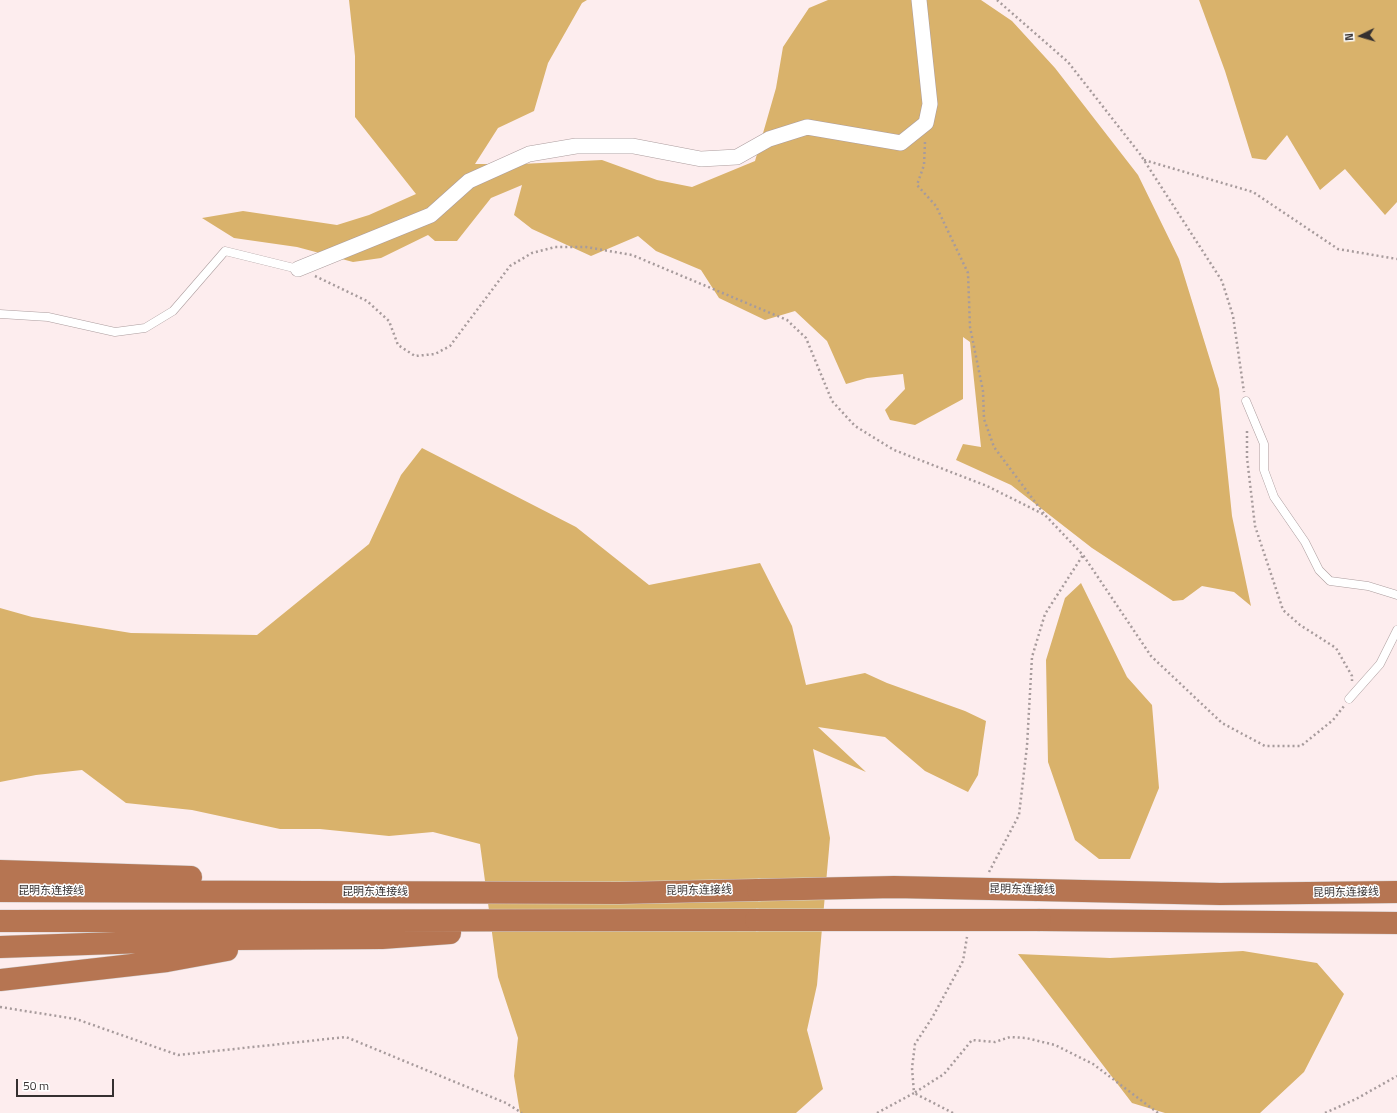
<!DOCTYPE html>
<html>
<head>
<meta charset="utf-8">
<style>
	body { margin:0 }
	#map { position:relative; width:1397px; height:1113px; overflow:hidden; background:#fdedee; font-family:"Titillium Web",sans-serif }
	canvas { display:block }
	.north { position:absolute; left:1341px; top:16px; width:40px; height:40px; -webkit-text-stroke:3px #fff; paint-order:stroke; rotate:265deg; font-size:11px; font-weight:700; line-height:16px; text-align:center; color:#353030 }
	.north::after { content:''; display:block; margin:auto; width:14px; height:18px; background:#353030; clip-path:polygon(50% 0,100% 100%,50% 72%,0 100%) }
	.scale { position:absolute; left:16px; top:1079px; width:98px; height:18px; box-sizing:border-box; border:2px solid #353030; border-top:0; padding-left:5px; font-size:12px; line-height:14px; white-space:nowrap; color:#353030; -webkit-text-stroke:3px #fff; paint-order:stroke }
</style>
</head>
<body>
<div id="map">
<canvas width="1397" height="1113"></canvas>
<div class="north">N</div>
<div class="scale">50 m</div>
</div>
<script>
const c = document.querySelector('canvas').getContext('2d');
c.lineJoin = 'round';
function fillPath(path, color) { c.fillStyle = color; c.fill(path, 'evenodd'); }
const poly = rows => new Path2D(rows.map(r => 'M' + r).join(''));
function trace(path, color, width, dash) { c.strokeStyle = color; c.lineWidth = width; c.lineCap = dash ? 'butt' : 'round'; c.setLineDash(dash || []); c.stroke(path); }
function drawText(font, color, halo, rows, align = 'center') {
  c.font = font + ' "Titillium Web","Noto Sans SC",sans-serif'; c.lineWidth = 3; c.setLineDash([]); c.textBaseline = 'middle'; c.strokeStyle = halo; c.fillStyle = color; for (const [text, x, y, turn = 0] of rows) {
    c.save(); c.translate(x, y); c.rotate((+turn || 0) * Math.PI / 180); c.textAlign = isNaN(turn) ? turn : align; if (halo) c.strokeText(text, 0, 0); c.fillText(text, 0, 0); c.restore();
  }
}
const forest = poly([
	[349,0,587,0,582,3,548,63,534,111,498,128,475,164,521,164,602,160,657,180,692,187,755,161,776,88,783,47,809,8,828,0,981,0,1012,21,1055,68,1138,175,1179,259,1219,389,1232,516,1251,606,1234,592,1202,586,1183,600,1173,601,1092,548,1011,485,956,460,963,444,981,447,970,342,963,337,963,399,915,425,890,420,885,410,905,389,903,374,867,378,846,384,827,341,795,311,765,320,719,298,701,270,656,251,638,236,591,256,532,229,514,215,522,185,491,198,457,241,435,241,428,235,381,258,353,262,297,247,234,238,202,218,243,211,337,225,369,215,416,194,355,117,355,56],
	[1199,0,1397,0,1397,202,1385,215,1345,169,1320,190,1287,135,1266,160,1252,158,1225,71],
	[422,448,576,527,649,585,760,563,792,626,806,685,865,673,887,683,965,711,986,721,978,775,968,792,925,771,885,737,818,727,866,772,813,749,830,838,817,985,807,1030,823,1089,796,1113,520,1113,514,1076,518,1038,498,977,480,844,433,832,389,836,320,829,280,829,192,810,126,803,82,770,36,775,0,782,0,608,32,617,131,633,257,635,369,544,401,475],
	[1081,583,1127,677,1152,705,1159,788,1130,859,1099,859,1075,840,1048,762,1046,660,1065,598],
	[1243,951,1317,963,1344,994,1304,1072,1260,1113,1165,1113,1132,1103,1018,954,1110,958]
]);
const path = poly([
	[997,0,1068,62,1140,154,1222,281,1233,316,1244,392],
	[925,142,924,165,917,185,936,206,968,273,970,327,983,391,984,419,994,447,1044,514],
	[1144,160,1253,192,1338,249,1397,259],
	[315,276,367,301,389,321,398,345,415,356,435,354,450,346,510,266,532,253,555,247,586,247,632,255,787,320,806,338,832,401,855,426,894,450,987,486,1045,515,1083,555,1151,656,1222,723,1265,746,1301,746,1333,720,1344,706],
	[1247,431,1247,458,1255,526,1283,610,1300,625,1336,648,1352,676,1352,681],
	[989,872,1019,815,1027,746,1032,657,1045,614,1083,555],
	[0,1007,76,1019,178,1055,346,1037,506,1103,522,1113],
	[877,1113,914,1093,912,1068,915,1044,932,1018,963,961,967,937],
	[953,1113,914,1093,944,1074,972,1040,995,1042,1010,1037,1026,1038,1055,1045,1093,1064,1158,1113],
	[1325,1113,1356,1099,1397,1076]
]);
const lane = poly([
	[0,314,48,317,115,332,145,328,173,311,225,251,298,269],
	[1246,401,1264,444,1264,470,1274,497,1305,542,1319,570,1330,581,1368,586,1397,595],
	[1349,699,1380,664,1397,630]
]);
const street = poly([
	[298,269,431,215,469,181,529,154,576,146,633,146,701,159,737,157,769,139,807,127,901,143,926,123,930,104,919,0]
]);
const highway = poly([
	[0,871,191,877],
	[1037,890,1220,894,1397,892],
	[0,891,619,893,758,890],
	[1040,920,1397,923],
	[0,921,756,920],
	[0,947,233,939,382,938,450,933],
	[0,980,167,961,227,950]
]);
const highwayBridge = poly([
	[758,890,894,887,1037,890],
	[756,920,1040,920]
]);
const streetNames = [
	["昆明东连接线",1022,890,1],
	["昆明东连接线",51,891],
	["昆明东连接线",699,891,-1],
	["昆明东连接线",375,892],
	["昆明东连接线",1346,893,-1]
];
fillPath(forest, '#d9b26b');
trace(lane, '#ac9d9e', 9);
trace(street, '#ac9d9e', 16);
trace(highway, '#d3d1d1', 23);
trace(path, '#a79b9c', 2.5, [2, 3]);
trace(lane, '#fff', 8);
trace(street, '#fff', 15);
trace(highway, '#b67552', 22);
trace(highwayBridge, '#d3d1d1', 23, []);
trace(highwayBridge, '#b67552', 22);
drawText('11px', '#353030', '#fff', streetNames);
</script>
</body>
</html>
